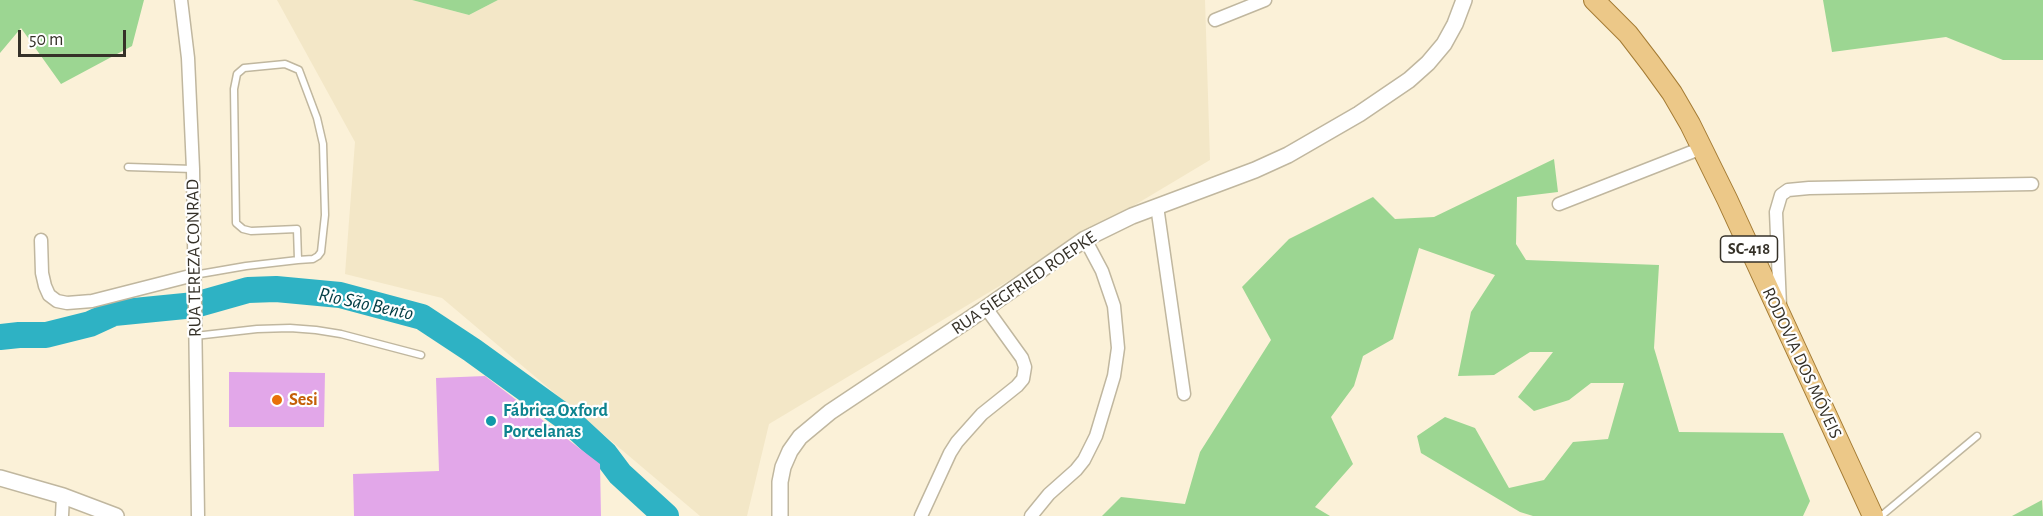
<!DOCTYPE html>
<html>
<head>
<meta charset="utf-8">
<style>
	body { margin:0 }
	#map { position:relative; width:2043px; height:516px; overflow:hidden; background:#fbf1d8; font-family:"Alegreya Sans",sans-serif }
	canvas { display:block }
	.scale { position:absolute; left:18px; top:30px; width:108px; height:27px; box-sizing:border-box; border:3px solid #353128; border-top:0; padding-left:8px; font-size:18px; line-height:21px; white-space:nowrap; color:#353128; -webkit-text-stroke:4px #fff; paint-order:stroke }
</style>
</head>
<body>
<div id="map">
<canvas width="2043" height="516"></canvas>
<div class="scale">50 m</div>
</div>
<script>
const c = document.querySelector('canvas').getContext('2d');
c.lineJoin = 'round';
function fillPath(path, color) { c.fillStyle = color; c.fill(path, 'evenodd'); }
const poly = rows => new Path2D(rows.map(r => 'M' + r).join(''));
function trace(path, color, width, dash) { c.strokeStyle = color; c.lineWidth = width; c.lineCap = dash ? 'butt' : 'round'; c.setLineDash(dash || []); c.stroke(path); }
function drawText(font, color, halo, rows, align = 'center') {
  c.font = font + ' "Alegreya Sans",sans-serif'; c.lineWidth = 4.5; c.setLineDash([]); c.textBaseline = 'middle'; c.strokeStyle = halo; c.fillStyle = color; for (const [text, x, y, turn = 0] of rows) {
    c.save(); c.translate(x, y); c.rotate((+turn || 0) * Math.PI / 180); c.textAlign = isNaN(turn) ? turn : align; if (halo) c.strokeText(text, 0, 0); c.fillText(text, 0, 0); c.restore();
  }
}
const built = poly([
	[277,0,412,0,469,15,498,0,1205,0,1210,160,769,424,747,516,700,516,442,298,345,274,355,142]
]);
const forest = poly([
	[0,0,144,0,132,46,61,84,21,28,0,53],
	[412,0,498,0,469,15],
	[1823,0,2043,0,2043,60,2003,60,1946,37,1832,52],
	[1554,159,1558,192,1517,197,1516,244,1526,260,1659,265,1654,348,1679,432,1783,433,1810,501,1803,516,1533,516,1520,512,1421,453,1417,436,1445,417,1475,428,1509,488,1544,480,1573,442,1608,439,1624,383,1591,383,1569,400,1534,411,1518,397,1553,352,1530,352,1494,375,1458,376,1471,312,1495,275,1419,248,1393,339,1363,356,1354,386,1331,417,1353,464,1315,507,1330,516,1102,516,1121,497,1185,504,1200,452,1271,340,1242,287,1289,239,1373,197,1395,219,1434,217],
	[2042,500,2043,516,2012,516]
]);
const river = poly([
	[0,337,19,335,46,335,90,324,114,313,195,305,248,290,276,289,340,295,422,317,472,350,566,418,605,454,620,474,666,516]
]);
const building = poly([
	[229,372,325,373,324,427,229,427],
	[485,376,600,464,601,516,354,516,353,474,439,471,436,378]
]);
const service = poly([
	[128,167,193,169],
	[194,275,246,266,298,260,313,259,318,256,321,252,325,215,323,144,317,118,299,70,285,64,244,68,237,74,234,89,236,223,243,229,251,231,297,229,298,260],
	[195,336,257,329,290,328,316,330,341,334,421,355],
	[1881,516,1977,436]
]);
const minor = poly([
	[181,0,188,58,193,169,198,516],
	[1215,20,1265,0],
	[1559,204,1702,148],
	[1157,206,1184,394],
	[41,240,42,273,45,286,49,295,57,301,67,303,92,301,194,275],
	[1780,306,1776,212,1781,195,1788,190,1809,188,2032,184],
	[62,516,63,496],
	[921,516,950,453,957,442,982,414,1017,386,1023,379,1025,367,1022,358,986,308],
	[1031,516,1049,494,1076,470,1084,460,1096,436,1114,376,1118,348,1114,306,1102,271,1085,239]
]);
const tertiary = poly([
	[0,478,63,496,116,516],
	[780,516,780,482,783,467,790,451,800,437,830,412,986,308,1085,239,1132,216,1255,170,1288,155,1359,114,1409,80,1428,63,1444,44,1455,24,1464,0]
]);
const primary = poly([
	[1594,0,1628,34,1651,64,1672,93,1690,124,1727,199,1873,516]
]);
const markers = [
	[277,400,6,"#e8710a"],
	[491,421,6,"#0f9aa8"]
];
const shields = [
	[1749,249,57]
];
const shieldNames = [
	["SC-418",1749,249]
];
const streetNames = [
	["RUA TEREZA CONRAD",194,258,-91],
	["RUA SIEGFRIED ROEPKE",1024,283,-34],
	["RODOVIA DOS MÓVEIS",1802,363,65]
];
const foodNames = [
	["Sesi",289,400]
];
const cultureNames = [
	["Fábrica Oxford",503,411],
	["Porcelanas",503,432]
];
const waterNames = [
	["Rio São Bento",366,304,12]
];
fillPath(built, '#f3e7c7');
fillPath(forest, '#9cd692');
trace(river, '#2eb2c4', 26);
fillPath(building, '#e2a7e9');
trace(service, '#c0b79f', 9);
trace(minor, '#c0b79f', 15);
trace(tertiary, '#c0b79f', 18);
trace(primary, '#a47b33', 22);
trace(service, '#fff', 6);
trace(minor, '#fff', 12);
trace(tertiary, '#fff', 15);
trace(primary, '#ecc888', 20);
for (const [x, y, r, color] of markers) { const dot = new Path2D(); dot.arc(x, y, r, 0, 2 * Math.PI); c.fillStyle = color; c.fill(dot); trace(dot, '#fff', 2); }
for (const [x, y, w] of shields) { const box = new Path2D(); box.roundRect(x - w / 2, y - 13, w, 26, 4.5); c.fillStyle = '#fff'; c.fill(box); trace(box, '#353128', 1.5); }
drawText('bold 16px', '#353128', null, shieldNames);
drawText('18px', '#353128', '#fff', streetNames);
drawText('bold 18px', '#c56008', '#fff', foodNames, 'left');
drawText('bold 18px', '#0d838f', '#fff', cultureNames, 'left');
drawText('italic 20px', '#003c43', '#fff', waterNames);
</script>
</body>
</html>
